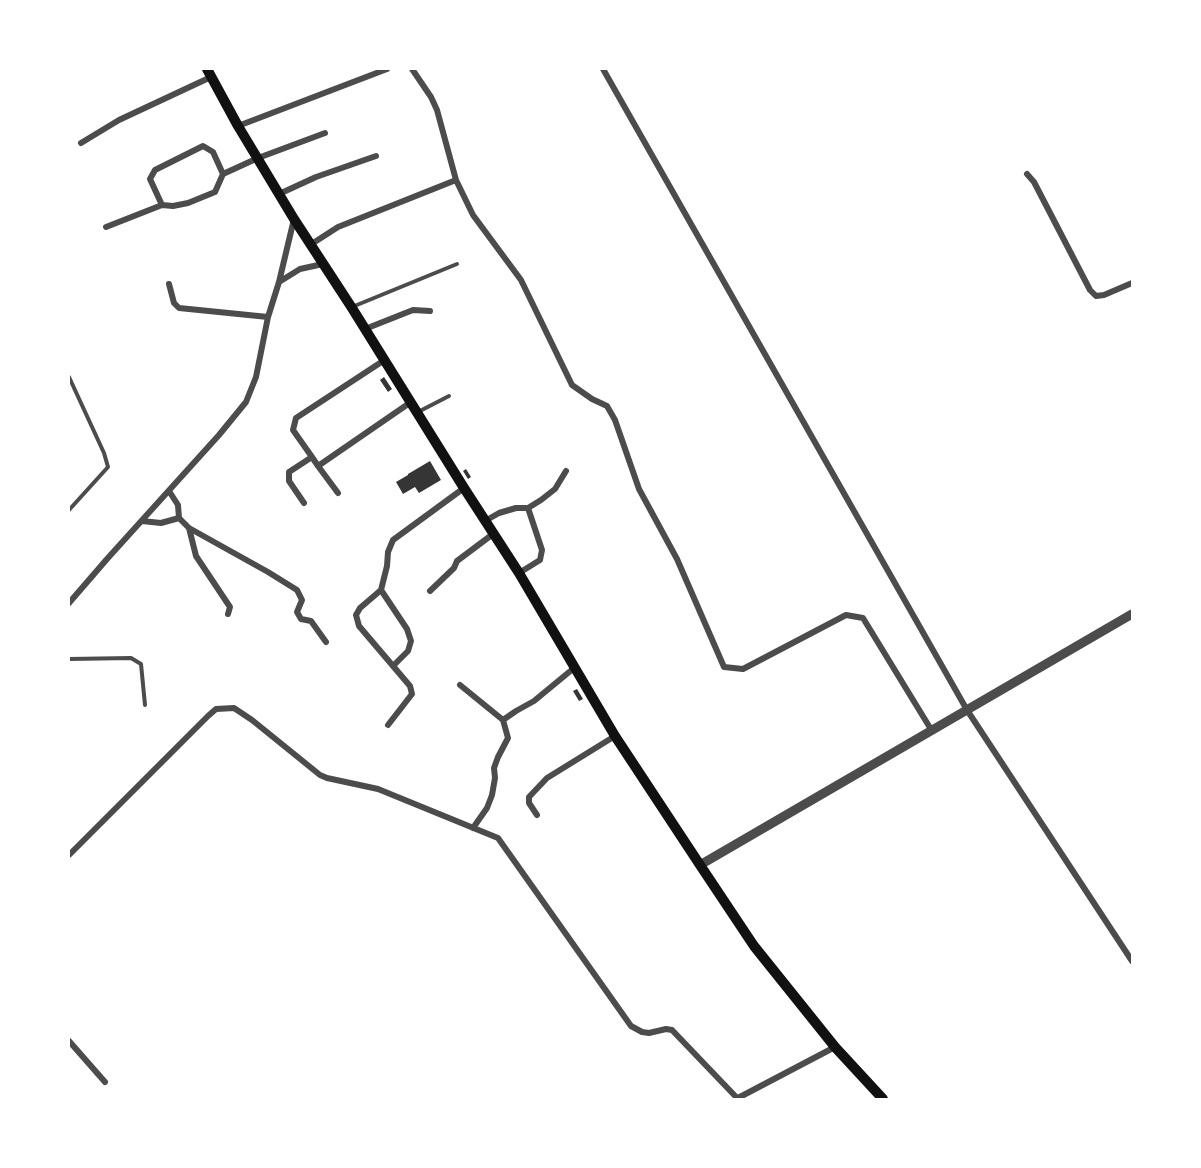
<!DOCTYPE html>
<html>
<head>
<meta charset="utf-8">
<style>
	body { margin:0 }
	#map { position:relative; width:1201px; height:1168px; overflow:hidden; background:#fff; font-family:"Noto Sans",sans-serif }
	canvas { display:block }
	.frame { position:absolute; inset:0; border:70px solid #fff; pointer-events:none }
</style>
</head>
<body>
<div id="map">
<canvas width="1201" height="1168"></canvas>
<div class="frame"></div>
</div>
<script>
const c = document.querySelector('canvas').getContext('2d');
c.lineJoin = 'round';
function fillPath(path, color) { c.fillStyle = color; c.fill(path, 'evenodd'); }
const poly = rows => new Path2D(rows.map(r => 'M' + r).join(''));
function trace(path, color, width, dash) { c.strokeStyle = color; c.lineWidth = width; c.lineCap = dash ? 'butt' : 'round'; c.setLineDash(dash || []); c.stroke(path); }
const building = poly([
	[384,377,392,389,388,392,380,380],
	[430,461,441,480,419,493,415,487,403,494,396,482,408,475,408,474],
	[466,469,471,477,468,479,463,471],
	[577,689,583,699,579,701,573,691]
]);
const service = poly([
	[352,307,457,264],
	[69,377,104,453,108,467,69,510],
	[418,412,449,396],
	[69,659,131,658,141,664,145,705]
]);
const minor = poly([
	[412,69,431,97,437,110,456,180,473,215,521,280,572,385,592,399,607,406,615,420,639,489,677,559,724,667,743,669,846,615,863,618,932,731],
	[603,69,967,710,1132,961],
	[238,126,387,69],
	[81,143,119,120,211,77],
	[1027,174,1034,182,1090,290,1096,296,1104,295,1132,283],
	[279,194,316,177,376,156],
	[162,205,150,179,155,170,203,146,213,152,223,174],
	[106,227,162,205,173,206,188,203,215,192,223,174,258,158,325,133],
	[310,245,338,227,456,180],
	[279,282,300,269,323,264],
	[169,284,174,303,179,308,268,317],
	[365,329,413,310,430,311],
	[312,457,318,466,411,402],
	[318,466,338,493],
	[169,491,178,505,179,518,189,528,268,572,297,590,302,600,297,612,301,619,311,621,326,642],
	[304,503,289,481,289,472,312,457,293,430,296,418,383,361],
	[142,521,161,523,179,518],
	[485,521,499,513,516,508,528,508],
	[189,528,196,556,230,607,228,614],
	[519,573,540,560,542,550,528,508,541,500,555,489,566,471],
	[381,590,360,608,356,615,359,626,410,686,412,694,388,725],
	[430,591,454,568,457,561,493,534],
	[69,603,107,559,219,435,246,402,256,377,268,317,279,282,294,219],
	[393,666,408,651,411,641,407,629,381,590,387,566,388,552,393,540,464,488],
	[460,685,503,720],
	[537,815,529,803,529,797,547,778,615,736],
	[473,828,487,808,492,795,495,778,494,768,498,757,508,738,503,720,516,711,534,701,574,668],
	[69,855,208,716,216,709,234,708,252,720,320,775,327,778,378,789,498,838,631,1026,642,1032,649,1033,666,1029,672,1030,738,1099],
	[69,1041,105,1082],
	[736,1099,835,1047]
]);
const tertiary = poly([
	[700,865,1132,614]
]);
const secondary = poly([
	[207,69,238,126,294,219,352,308,464,488,519,573,615,736,700,865,754,946,835,1047,883,1099]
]);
fillPath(building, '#353535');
trace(service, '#4c4c4c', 4);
trace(minor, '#4c4c4c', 6);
trace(tertiary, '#4c4c4c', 9);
trace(secondary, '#111', 10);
</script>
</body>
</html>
